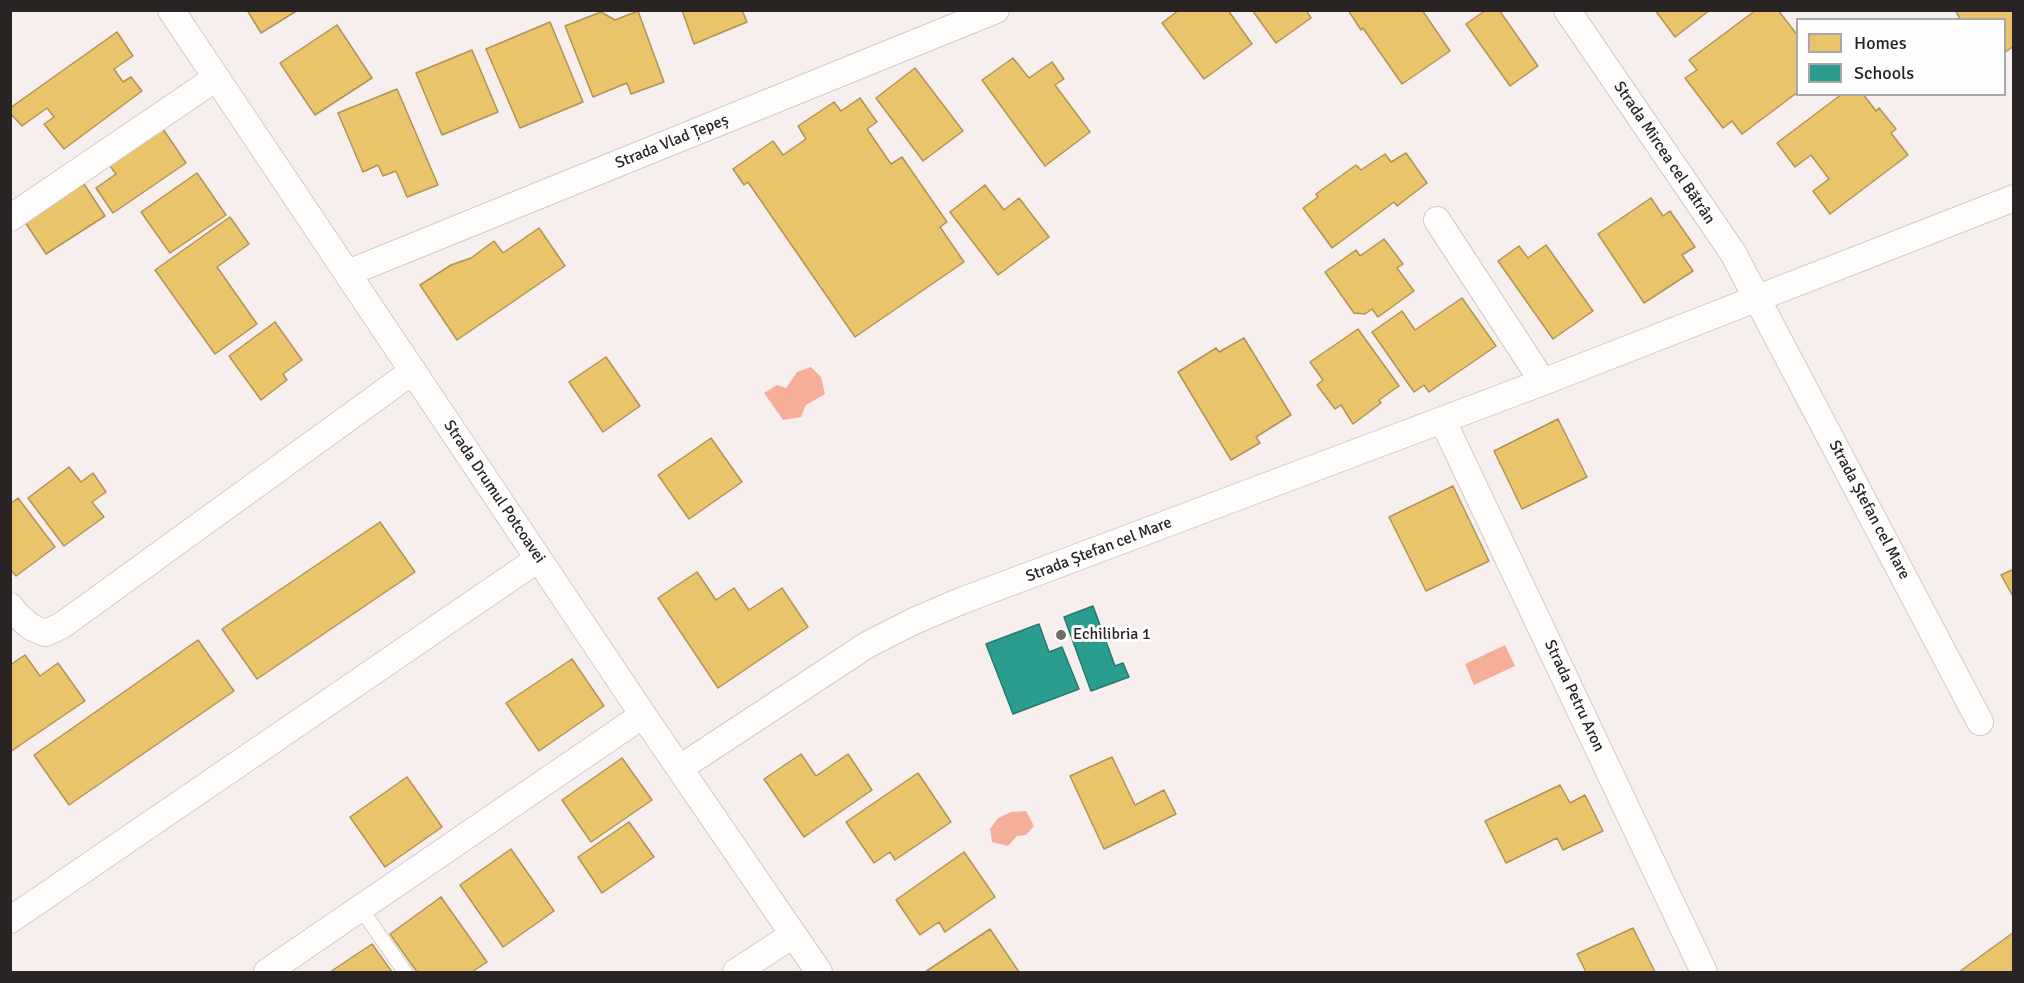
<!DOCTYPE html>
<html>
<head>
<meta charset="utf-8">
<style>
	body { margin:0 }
	#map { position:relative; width:2024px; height:983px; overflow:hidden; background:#f7efed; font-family:Signika,sans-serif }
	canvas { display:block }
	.frame { position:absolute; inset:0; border:12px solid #292423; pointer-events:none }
	.legend { position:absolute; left:1796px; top:18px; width:210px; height:78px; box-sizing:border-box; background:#fefefe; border:2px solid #a9a7a6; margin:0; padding:8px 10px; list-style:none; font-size:18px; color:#292423 }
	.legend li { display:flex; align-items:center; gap:12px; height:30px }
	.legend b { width:30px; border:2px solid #a9a7a6 }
</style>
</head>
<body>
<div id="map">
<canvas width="2024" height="983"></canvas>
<div class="frame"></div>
<ul class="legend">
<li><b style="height:16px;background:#e9c46a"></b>Homes</li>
<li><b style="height:16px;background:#2a9d8f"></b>Schools</li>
</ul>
</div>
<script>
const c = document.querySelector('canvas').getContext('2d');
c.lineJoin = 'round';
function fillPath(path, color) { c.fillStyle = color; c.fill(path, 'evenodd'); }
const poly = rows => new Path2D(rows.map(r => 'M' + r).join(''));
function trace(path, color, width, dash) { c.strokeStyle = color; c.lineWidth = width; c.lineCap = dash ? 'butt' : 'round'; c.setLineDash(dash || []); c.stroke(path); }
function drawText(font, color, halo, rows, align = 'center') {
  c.font = font + ' Signika,sans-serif'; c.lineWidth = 6; c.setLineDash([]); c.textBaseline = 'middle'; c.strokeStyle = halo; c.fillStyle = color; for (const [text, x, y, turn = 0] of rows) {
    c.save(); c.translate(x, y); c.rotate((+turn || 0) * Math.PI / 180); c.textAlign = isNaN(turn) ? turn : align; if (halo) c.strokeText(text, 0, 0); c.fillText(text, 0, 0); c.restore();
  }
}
const water = poly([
	[811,367,821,377,825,394,806,405,801,417,783,420,764,393,777,385,786,388,797,372],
	[1505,645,1515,666,1474,685,1465,664],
	[1026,811,1034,826,1026,835,1017,836,1008,846,992,842,990,829,998,818,1011,812]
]);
const homes = poly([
	[247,10,298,10,261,33,247,10],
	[682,10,742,10,747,22,694,44,682,10],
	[1179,10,1228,10,1252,44,1204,79,1162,23,1179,10],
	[1252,10,1306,10,1311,18,1276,43,1252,10],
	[1348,10,1422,10,1450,51,1402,84,1363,28,1361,30,1348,10],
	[1486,10,1499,10,1538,66,1510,86,1466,24,1486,10],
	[1655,10,1710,10,1675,37,1655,10],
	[1756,10,1778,10,1798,36,1798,92,1742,134,1732,121,1723,128,1685,78,1697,70,1689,60,1756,10],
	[1955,10,2014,10,2014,46,2004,53,2004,20,1961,20,1955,10],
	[638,11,664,82,631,94,627,83,593,97,565,26,601,12,615,20,638,11],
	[550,22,583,102,520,128,486,49,550,22],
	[337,25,372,78,315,115,280,63,337,25],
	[117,32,133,56,114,69,123,82,131,77,142,91,64,149,44,124,54,117,47,108,22,126,10,113,10,108,117,32],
	[472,50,498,112,442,135,416,73,472,50],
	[1013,58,1029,78,1052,62,1064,79,1055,85,1090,132,1045,166,982,80,1013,58],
	[915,68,963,131,923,161,876,98,915,68],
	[397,89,438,185,407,197,396,171,383,176,378,165,363,172,338,113,397,89],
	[1842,94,1863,94,1876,111,1879,108,1896,129,1891,133,1908,155,1830,214,1813,191,1829,179,1811,155,1795,167,1777,143,1842,94],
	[860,98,877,122,867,129,891,164,902,157,947,222,940,227,964,262,855,337,748,182,744,185,733,169,773,141,783,155,806,139,798,126,834,102,841,111,860,98],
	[161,126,186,163,113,213,96,188,116,174,107,162,161,126],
	[1406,153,1427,183,1397,206,1394,202,1332,248,1303,208,1318,197,1316,194,1356,165,1361,170,1385,154,1391,162,1406,153],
	[197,173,226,215,170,253,141,212,197,173],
	[84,184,105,216,46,254,25,222,84,184],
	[985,185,1004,210,1019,198,1049,237,998,275,950,212,985,185],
	[1651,198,1663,216,1670,211,1695,247,1682,255,1693,271,1644,303,1598,234,1651,198],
	[230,217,249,244,217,267,257,324,215,354,155,270,230,217],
	[539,228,565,266,457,340,420,285,451,265,471,258,494,241,503,253,539,228],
	[1384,239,1403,264,1397,268,1414,291,1378,317,1372,309,1365,314,1354,313,1325,272,1356,250,1360,256,1384,239],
	[1546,245,1593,311,1553,339,1498,261,1519,246,1528,258,1546,245],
	[1462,298,1496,346,1429,392,1424,385,1414,392,1372,332,1402,311,1415,330,1462,298],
	[275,322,302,360,283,374,287,380,261,400,229,356,275,322],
	[1358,329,1399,386,1379,400,1381,403,1353,424,1341,405,1335,409,1317,385,1323,380,1310,362,1358,329],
	[1244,338,1291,415,1256,437,1260,443,1231,460,1178,372,1216,348,1219,352,1244,338],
	[606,357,640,406,603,432,569,382,606,357],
	[1558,419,1587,477,1522,509,1494,451,1558,419],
	[711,438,742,482,689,519,658,475,711,438],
	[69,467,81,482,93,473,106,492,92,502,104,517,64,546,28,498,69,467],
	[1453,486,1489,561,1426,591,1389,517,1453,486],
	[18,498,55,547,16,576,10,569,10,504,18,498],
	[380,522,415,572,257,679,222,629,380,522],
	[2014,569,2014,598,2001,575,2014,569],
	[697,572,716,600,734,588,749,610,782,588,808,627,718,688,658,598,697,572],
	[198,640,234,691,69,805,34,755,198,640],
	[25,655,40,676,58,663,85,701,10,752,10,665,25,655],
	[572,659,604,706,539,751,506,703,572,659],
	[801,754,816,776,848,754,872,790,804,837,764,779,801,754],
	[1112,757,1135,805,1164,790,1176,814,1104,849,1070,776,1112,757],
	[622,758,652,800,591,842,562,800,622,758],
	[918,773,951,822,895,860,890,852,874,863,846,822,918,773],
	[407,777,442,827,385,867,350,817,407,777],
	[1560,785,1570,803,1585,795,1603,831,1563,850,1557,838,1506,863,1485,821,1560,785],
	[629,822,654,857,602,893,578,857,629,822],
	[511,849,554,911,503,947,460,885,511,849],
	[964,852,995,897,945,932,939,922,920,935,896,900,964,852],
	[441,897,487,962,472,972,417,972,390,934,441,897],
	[1633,928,1655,972,1586,972,1577,954,1633,928],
	[990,929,1019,972,925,972,990,929],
	[2014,932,2014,972,1959,972,2014,932],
	[372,944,392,972,330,972,372,944]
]);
const schools = poly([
	[1093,606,1115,666,1123,663,1129,677,1091,691,1064,617,1093,606],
	[1039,624,1049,652,1062,647,1079,689,1013,714,986,644,1039,624]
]);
const lane = poly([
	[361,909,405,972]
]);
const street = poly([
	[171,10,643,715,819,972],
	[1567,10,1733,253,1980,722],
	[10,218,216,78],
	[1437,220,1543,382],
	[348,273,996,10],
	[1443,421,1704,972],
	[10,606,16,614,31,627,45,633,61,626,413,371],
	[680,768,867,645,914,621,961,601,1543,382,2014,198],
	[10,920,538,559],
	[267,972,643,715],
	[736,972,793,935]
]);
const markers = [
	[1061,635,6,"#716b6a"]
];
const streetNames = [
	["Strada Vlad Țepeș",672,142,-22],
	["Strada Mircea cel Bătrân",1664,153,56],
	["Strada Drumul Potcoavei",494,492,56],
	["Strada Ștefan cel Mare",1869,510,62],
	["Strada Ștefan cel Mare",1099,550,-21],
	["Strada Petru Aron",1574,696,65]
];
const poiNames = [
	["Echilibria 1",1073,635]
];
fillPath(water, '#f5af99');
fillPath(homes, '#e9c46a');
trace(homes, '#af9455', 1.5);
fillPath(schools, '#2a9d8f');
trace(schools, '#2a796f', 1.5);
trace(lane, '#d1cac9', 16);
trace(street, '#d1cac9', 28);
trace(lane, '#fefdfc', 14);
trace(street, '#fefdfc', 26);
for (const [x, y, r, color] of markers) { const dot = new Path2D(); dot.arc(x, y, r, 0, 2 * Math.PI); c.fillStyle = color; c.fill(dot); trace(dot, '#fefefe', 2); }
drawText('16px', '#292423', '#fefefe', streetNames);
drawText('16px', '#292423', '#fefefe', poiNames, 'left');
</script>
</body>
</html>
